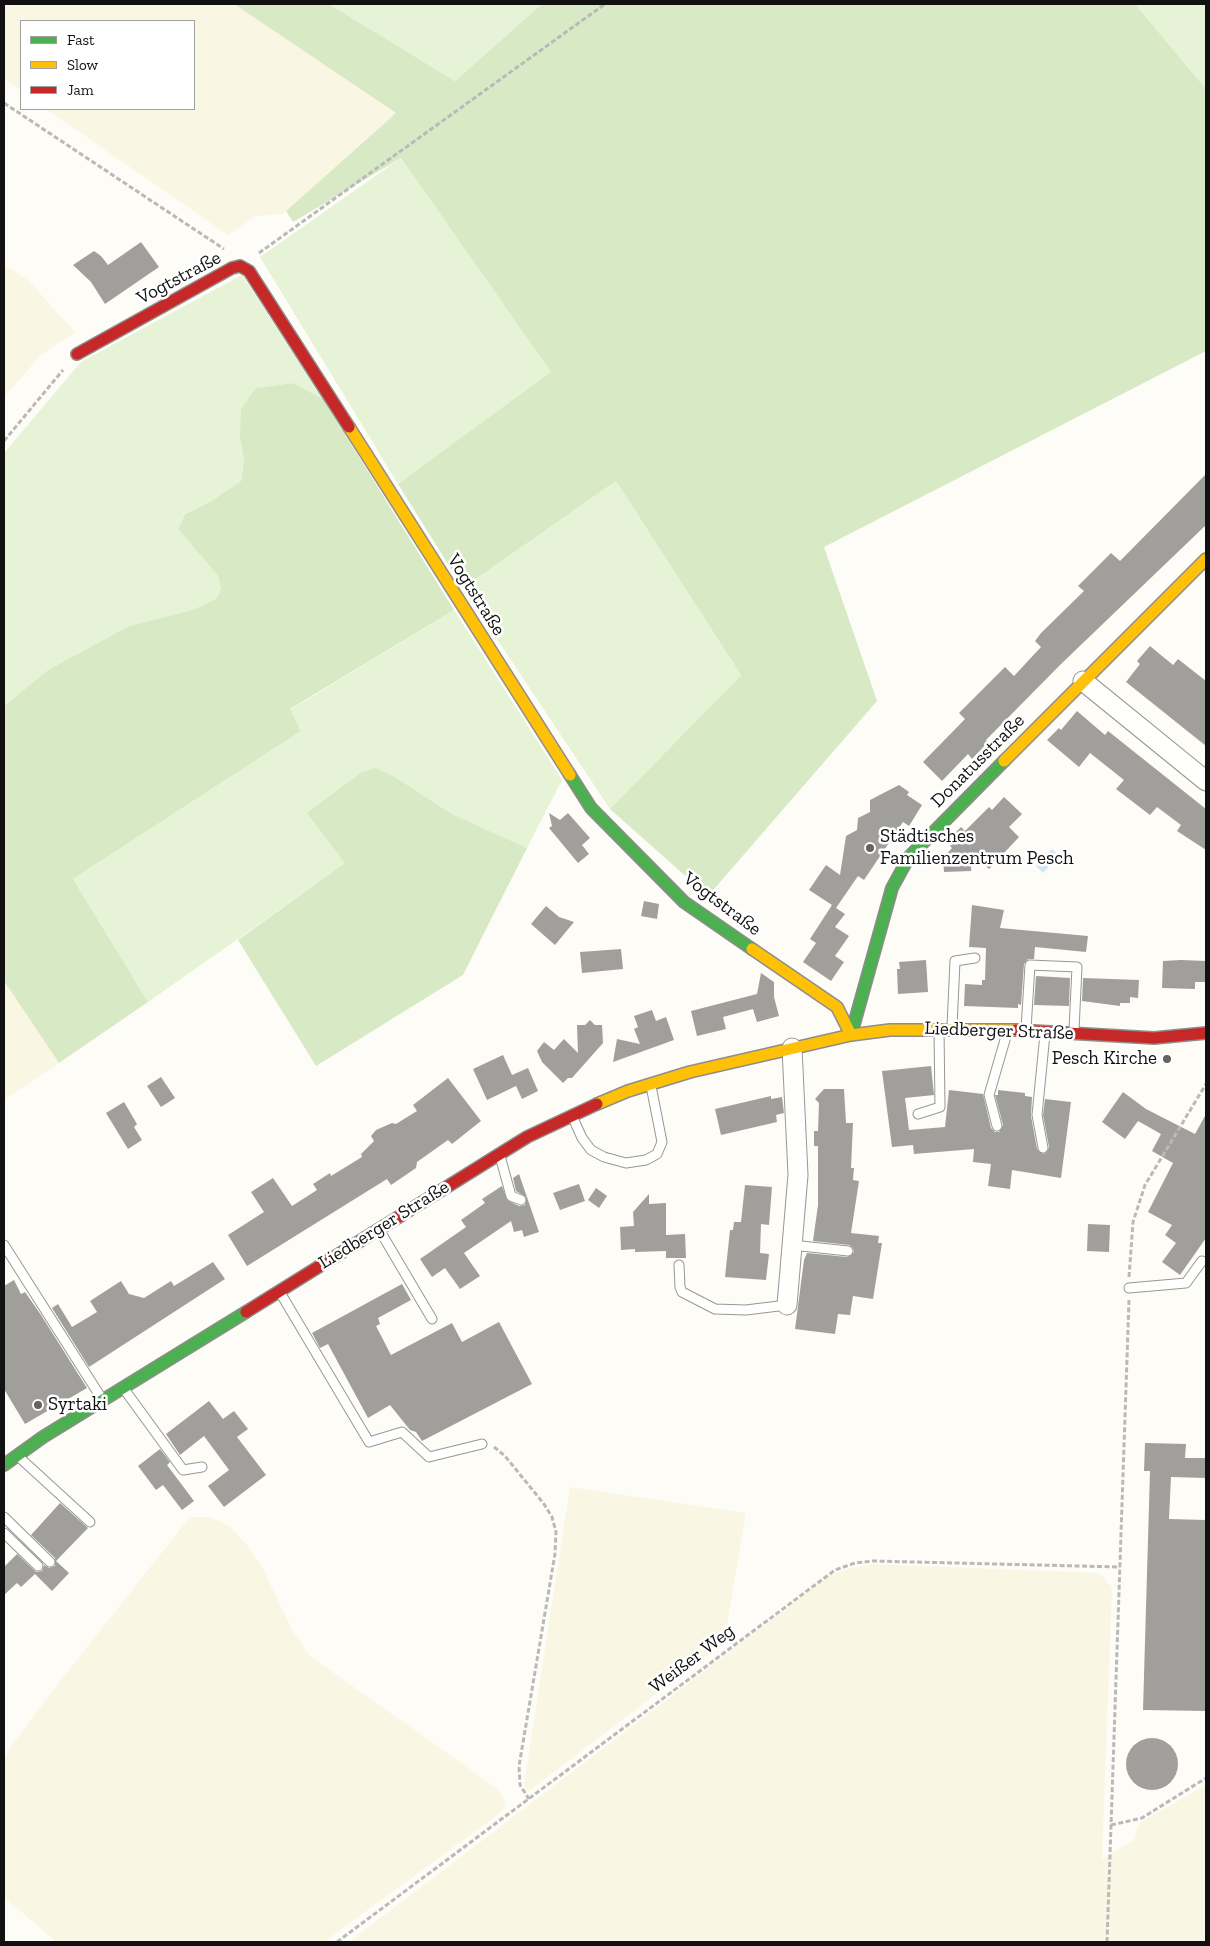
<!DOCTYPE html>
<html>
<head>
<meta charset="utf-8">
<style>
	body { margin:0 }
	#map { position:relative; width:1210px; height:1946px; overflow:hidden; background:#fdfcf7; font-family:"Zilla Slab",serif }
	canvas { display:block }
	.frame { position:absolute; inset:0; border:5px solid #111; pointer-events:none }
	.legend { position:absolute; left:20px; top:20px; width:175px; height:90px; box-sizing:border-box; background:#fff; border:1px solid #a0a0a0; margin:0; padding:6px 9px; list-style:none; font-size:15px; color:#111 }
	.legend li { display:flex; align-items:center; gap:10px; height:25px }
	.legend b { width:25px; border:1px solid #a0a0a0 }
</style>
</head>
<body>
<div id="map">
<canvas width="1210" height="1946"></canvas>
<div class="frame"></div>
<ul class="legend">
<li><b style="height:6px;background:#4caf50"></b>Fast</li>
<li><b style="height:6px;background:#ffc107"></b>Slow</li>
<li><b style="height:6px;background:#c62828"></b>Jam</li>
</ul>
</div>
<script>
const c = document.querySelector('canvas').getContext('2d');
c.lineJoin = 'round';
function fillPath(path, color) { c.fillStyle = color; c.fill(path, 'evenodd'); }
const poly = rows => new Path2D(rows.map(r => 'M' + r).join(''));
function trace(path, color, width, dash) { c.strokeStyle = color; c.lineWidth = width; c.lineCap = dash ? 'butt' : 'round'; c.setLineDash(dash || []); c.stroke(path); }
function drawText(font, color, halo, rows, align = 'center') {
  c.font = font + ' "Zilla Slab",serif'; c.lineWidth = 5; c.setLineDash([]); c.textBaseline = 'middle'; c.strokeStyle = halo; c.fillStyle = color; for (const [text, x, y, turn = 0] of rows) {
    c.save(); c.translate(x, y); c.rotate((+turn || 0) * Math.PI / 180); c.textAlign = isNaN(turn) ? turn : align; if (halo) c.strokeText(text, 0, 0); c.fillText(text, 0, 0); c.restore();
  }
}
const farmland = poly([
	[5,4,234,4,396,113,283,214,255,216,228,235,46,109,194,109,194,21,21,21,21,91,4,79],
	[4,265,28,280,75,332,41,355,4,397],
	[4,981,59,1063,4,1100],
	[570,1487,746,1513,724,1642,528,1792,524,1785],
	[190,1517,208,1517,219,1520,231,1528,246,1544,261,1565,293,1632,310,1656,495,1787,502,1794,505,1803,503,1811,324,1942,56,1942,4,1897,4,1757,49,1695],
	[872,1564,1099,1573,1112,1587,1102,1859,1134,1840,1139,1823,1206,1785,1206,1942,349,1942,829,1576,850,1568]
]);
const green = poly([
	[329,4,542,4,455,81],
	[1135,4,1206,4,1206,89],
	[401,158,552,373,398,484,260,257],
	[242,275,323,399,293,383,257,388,240,438,244,461,241,481,211,501,185,513,178,529,218,576,221,589,216,599,192,610,129,626,48,670,4,706,4,453,81,362],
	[616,481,741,675,610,809,463,588],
	[454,610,562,780,527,848,452,814,395,777,346,863,148,1002,73,879,301,731,290,710]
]);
const forest = poly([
	[234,4,329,4,455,81,542,4,1135,4,1206,89,1206,351,824,547,877,701,708,896,610,809,741,675,616,481,463,588,398,484,551,372,401,158,293,222,286,211,396,113],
	[293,383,323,399,454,610,290,709,301,731,73,879,148,1002,59,1063,4,981,4,706,48,670,129,626,192,610,216,599,221,589,218,576,178,529,185,514,211,501,241,481,244,461,240,438,241,409,256,388],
	[376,768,395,777,452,814,527,848,463,975,316,1066,238,940,345,863,307,813,362,772]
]);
const water = poly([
	[1052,849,1059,856,1043,873,1036,866]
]);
const building = poly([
	[141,242,159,267,105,304,91,282,73,265,94,251,101,256,108,265],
	[1206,474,1206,525,1060,665,986,740,988,742,972,759,968,754,942,781,923,762,965,719,959,713,1005,667,1014,676,1041,647,1035,641,1041,633,1084,591,1078,586,1111,553,1120,561],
	[1150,646,1173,665,1178,659,1206,681,1206,746,1126,682,1140,664,1137,661],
	[1077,711,1105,735,1108,731,1206,809,1206,850,1177,831,1181,825,1157,807,1150,815,1116,789,1124,780,1090,753,1079,767,1047,740,1059,728,1061,730],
	[899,785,909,792,907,795,922,805,909,826,903,822,864,880,858,876,836,908,845,914,835,927,849,936,835,956,844,962,831,981,803,962,816,943,810,939,832,905,809,890,826,865,840,875,846,836,857,830,858,818,870,812,870,800],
	[1004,797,1022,814,1009,827,1019,837,989,869,972,852,971,871,944,872,943,858,952,848,950,846,953,843,953,835,961,827,965,831,989,807,992,810],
	[549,813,560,820,568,813,590,838,582,845,589,854,578,863,549,828,552,826],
	[644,901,659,904,657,919,641,916],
	[972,905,1004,910,1000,928,1088,936,1086,952,1035,947,1034,959,1028,959,1024,964,1021,1005,1018,1004,1018,1008,964,1006,965,984,982,985,982,980,985,980,986,948,969,947],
	[546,906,559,917,574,922,555,945,531,924],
	[621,949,623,969,582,973,580,952],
	[926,960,928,992,898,994,897,969,900,969,899,962],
	[1181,960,1206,961,1206,982,1195,982,1195,989,1162,988,1163,961],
	[761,973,774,982,774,997,779,1016,757,1022,753,1009,723,1017,726,1029,697,1036,691,1011,757,994],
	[1036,976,1070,978,1069,1006,1034,1005],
	[1083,978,1139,980,1138,998,1130,997,1130,1003,1120,1003,1120,1006,1082,1001],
	[652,1010,656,1021,666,1017,674,1040,613,1062,617,1039,640,1044,634,1029,638,1027,634,1016],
	[590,1020,595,1025,602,1025,603,1043,572,1078,568,1078,563,1083,542,1062,537,1051,544,1042,554,1050,564,1039,578,1053,577,1025,585,1025],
	[503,1055,512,1075,528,1068,538,1091,522,1099,516,1086,487,1100,473,1069],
	[931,1066,934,1095,905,1098,909,1130,945,1127,949,1090,983,1094,991,1128,995,1132,999,1132,1003,1125,995,1095,998,1095,998,1090,1025,1093,1025,1096,1032,1097,1031,1116,1037,1149,1044,1154,1047,1152,1049,1147,1043,1115,1045,1099,1071,1102,1061,1178,1012,1170,1010,1189,988,1186,991,1164,973,1162,974,1149,914,1154,913,1145,892,1147,882,1071],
	[161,1077,175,1098,161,1107,147,1086],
	[448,1078,481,1121,452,1144,448,1140,417,1162,416,1168,391,1185,387,1179,247,1266,228,1235,264,1212,251,1192,273,1178,292,1206,317,1190,313,1184,330,1173,331,1176,362,1157,361,1154,374,1141,371,1136,376,1130,392,1123,396,1124,417,1111,413,1105],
	[824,1089,844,1089,846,1123,853,1123,851,1168,854,1168,853,1180,859,1181,851,1233,879,1236,878,1243,882,1243,873,1299,853,1296,850,1315,838,1314,835,1334,795,1329,804,1260,807,1253,847,1257,854,1252,853,1248,849,1245,813,1241,818,1205,818,1146,814,1146,814,1131,818,1131,819,1103,815,1099],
	[1123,1092,1146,1109,1195,1134,1206,1114,1206,1238,1180,1275,1162,1262,1176,1243,1165,1235,1172,1225,1148,1212,1173,1163,1152,1151,1161,1134,1138,1121,1125,1139,1102,1122],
	[771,1096,771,1099,782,1097,784,1113,776,1115,777,1122,721,1135,715,1109],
	[124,1102,137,1124,134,1127,142,1140,128,1149,106,1113],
	[519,1174,539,1232,524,1237,522,1230,514,1232,511,1221,464,1253,480,1276,460,1289,445,1268,432,1277,420,1259,466,1227,461,1220,485,1203,482,1199,502,1186,507,1200,519,1206,525,1205,526,1197,516,1191,513,1178],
	[579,1184,585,1201,560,1210,553,1193],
	[745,1185,772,1187,769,1225,761,1224,760,1253,769,1254,766,1280,725,1277,730,1230,733,1230,734,1222,741,1222],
	[596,1188,607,1196,599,1208,588,1200],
	[649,1194,649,1204,666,1203,666,1235,685,1234,686,1258,666,1258,666,1251,635,1252,635,1249,621,1250,620,1227,634,1226,633,1212],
	[1088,1224,1110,1225,1109,1252,1087,1251],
	[213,1262,225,1279,89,1367,52,1308,58,1304,72,1327,97,1312,90,1301,121,1281,129,1294,144,1298,171,1281,174,1286],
	[14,1280,21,1294,25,1292,41,1315,87,1388,25,1424,4,1389,4,1286],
	[402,1284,411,1300,378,1318,380,1324,376,1326,391,1355,452,1323,462,1342,499,1322,532,1384,422,1441,416,1432,410,1430,390,1405,368,1418,328,1344,320,1348,312,1333],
	[209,1401,223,1419,234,1411,248,1429,237,1437,266,1475,224,1507,208,1486,229,1470,204,1436,180,1455,166,1434],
	[1145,1443,1186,1444,1185,1458,1206,1458,1206,1478,1171,1477,1169,1519,1206,1520,1206,1711,1143,1710,1150,1471,1144,1471],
	[160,1449,170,1462,167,1465,194,1501,182,1510,163,1485,156,1490,138,1466],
	[60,1503,88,1528,56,1561,69,1573,52,1591,35,1574,21,1587,17,1583,4,1595,4,1567,17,1554,36,1572,42,1571,44,1565,49,1568,55,1566,55,1558,31,1535],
	'1126 1764a26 26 0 1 1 52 0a26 26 0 1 1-52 0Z'
]);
const path = poly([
	[4,103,224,249],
	[259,253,605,4],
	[4,441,63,370],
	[1129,1277,1133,1222,1145,1185,1206,1084],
	[494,1447,505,1456,544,1504,552,1517,556,1532,555,1554,519,1766,520,1785,529,1799],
	[1111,1825,1142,1818,1206,1778],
	[337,1942,835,1570,855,1563,873,1561,1120,1567],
	[1107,1942,1129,1300]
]);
const lane = poly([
	[952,1027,955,961,975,958],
	[1026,1029,1030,965,1077,967,1074,1030],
	[918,1114,940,1107,939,1030],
	[573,1118,582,1138,591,1150,604,1157,626,1163,646,1160,657,1154,662,1142,651,1086],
	[997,1126,989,1095,1007,1033],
	[1043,1148,1037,1115,1045,1034],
	[500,1156,511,1196,521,1200],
	[380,1231,432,1319],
	[4,1245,102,1399],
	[792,1245,848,1251],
	[679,1265,680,1287,682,1292,715,1309,746,1310,787,1305],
	[1129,1288,1186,1283,1202,1261],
	[281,1294,369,1442,402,1432,429,1457,482,1444],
	[124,1389,183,1470,202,1467],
	[20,1458,90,1522],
	[4,1517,50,1562],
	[4,1533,38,1566]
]);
const street = poly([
	[1083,681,1206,781],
	[787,1305,798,1175,792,1048]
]);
const fast = poly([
	[570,775,591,808,684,902,752,949],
	[851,1035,892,888,909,857,1004,761],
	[4,1465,43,1437,246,1312]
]);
const slow = poly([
	[349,427,570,775],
	[1004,761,1206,559],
	[752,949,837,1007,851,1035],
	[597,1104,628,1091,690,1072,851,1035,890,1030,1016,1030]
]);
const jam = poly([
	[77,354,232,268,240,266,249,271,349,427],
	[1016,1030,1154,1038,1206,1033],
	[246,1312,527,1137,597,1104]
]);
const markers = [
	[870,848,5,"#646362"],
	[1167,1059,5,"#646362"],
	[38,1405,5,"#646362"]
];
const streetNames = [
	["Vogtstraße",179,278,-28],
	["Vogtstraße",476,595,58],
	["Donatusstraße",978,761,-45],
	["Vogtstraße",722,904,37],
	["Liedberger Straße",999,1031,2],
	["Liedberger Straße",384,1225,-32],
	["Weißer Weg",692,1659,-37]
];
const poiNames = [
	["Städtisches",880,837],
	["Familienzentrum Pesch",880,859],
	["Pesch Kirche",1157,1059,"right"],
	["Syrtaki",48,1405]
];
fillPath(farmland, '#f9f7e4');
fillPath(green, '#e7f3d7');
fillPath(forest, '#d8eac5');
fillPath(water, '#cde8f7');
fillPath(building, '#a19f9c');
trace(lane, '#979795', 11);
trace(street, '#979795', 21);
trace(fast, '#8e8d8b', 14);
trace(slow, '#8e8d8b', 14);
trace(jam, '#8e8d8b', 14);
trace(path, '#b9b9b8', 3, [5, 2.5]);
trace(lane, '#fffffe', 9);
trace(street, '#fffffe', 19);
trace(fast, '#4caf50', 11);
trace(slow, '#ffc107', 11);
trace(jam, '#c62828', 11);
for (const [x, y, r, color] of markers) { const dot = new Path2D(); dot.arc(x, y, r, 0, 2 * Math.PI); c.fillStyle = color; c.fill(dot); trace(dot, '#fff', 2); }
drawText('19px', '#111', '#fff', streetNames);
drawText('19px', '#111', '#fff', poiNames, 'left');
</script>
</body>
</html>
